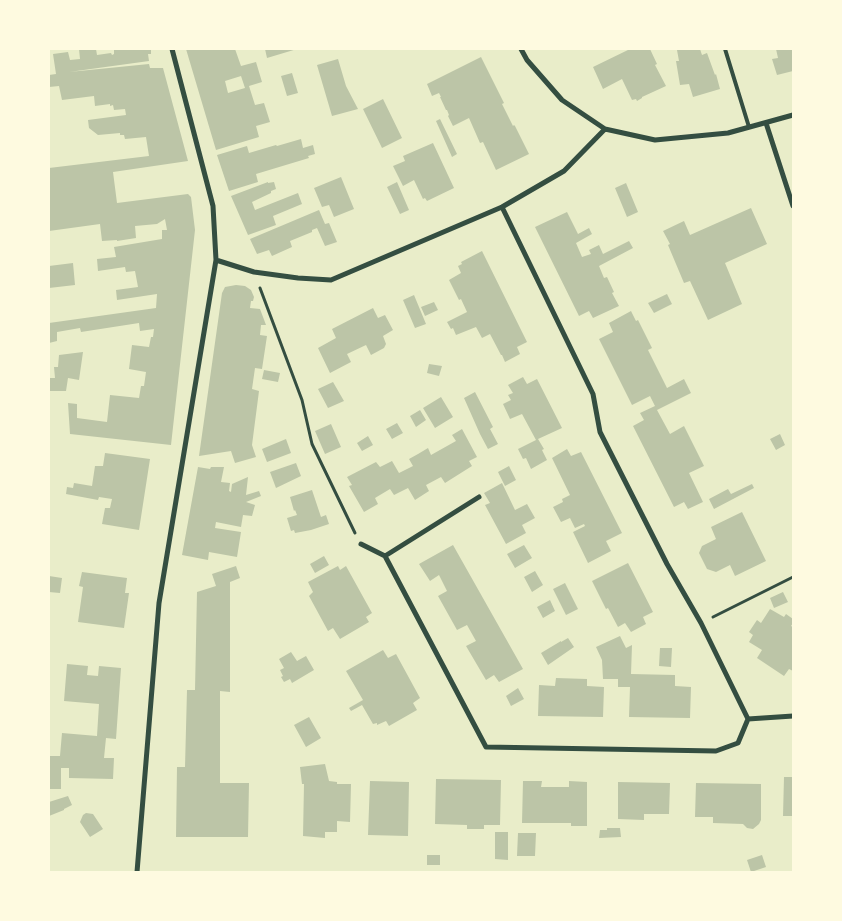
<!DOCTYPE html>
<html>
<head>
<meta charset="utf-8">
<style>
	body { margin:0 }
	#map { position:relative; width:842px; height:921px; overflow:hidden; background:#e9edc9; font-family:"Varela Round",sans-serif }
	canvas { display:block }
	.frame { position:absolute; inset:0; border:50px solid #fefae0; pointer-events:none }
</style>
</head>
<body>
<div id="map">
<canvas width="842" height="921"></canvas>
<div class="frame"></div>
</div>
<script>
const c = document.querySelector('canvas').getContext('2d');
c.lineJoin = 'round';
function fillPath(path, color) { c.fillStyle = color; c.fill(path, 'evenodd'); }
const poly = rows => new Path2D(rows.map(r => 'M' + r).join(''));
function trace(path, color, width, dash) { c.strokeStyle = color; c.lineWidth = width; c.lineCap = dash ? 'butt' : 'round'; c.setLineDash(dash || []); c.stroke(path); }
const building = poly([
	[79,49,96,49,97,55,111,53,112,55,114,54,114,49,151,49,151,54,148,54,149,61,69,72,149,64,150,68,163,68,188,161,113,172,117,203,188,194,191,197,195,230,171,445,70,434,68,403,77,404,77,418,107,422,110,395,139,398,141,386,144,386,146,372,129,369,132,345,149,347,151,337,153,337,154,329,140,331,139,323,81,332,80,328,57,332,57,341,49,343,49,323,156,308,157,294,117,300,116,290,138,287,135,271,126,272,125,267,98,271,97,259,116,257,114,247,162,239,162,230,167,230,165,219,157,224,135,226,136,238,117,241,117,240,102,241,100,224,49,231,49,168,149,156,146,137,125,139,124,135,120,135,120,133,98,135,89,128,88,120,126,115,125,109,114,110,113,105,110,106,110,104,95,106,94,96,62,100,59,86,49,87,49,75,56,74,53,54,68,52,70,60,80,59],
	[186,49,235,49,241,66,256,62,262,82,249,86,255,105,264,103,270,122,256,126,259,137,216,150],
	[241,76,245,88,228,93,225,81],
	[265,49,297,49,267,58],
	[630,49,650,49,657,64,655,65,666,86,642,97,642,98,637,101,636,99,632,100,622,79,603,89,593,67],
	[681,49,700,49,702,55,707,53,715,75,716,74,720,89,693,97,689,84,680,85,676,61,679,61,677,50],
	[776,49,793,49,793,71,777,75,772,59,778,58],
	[481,57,504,103,502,104,513,126,514,125,515,126,529,154,496,170,483,142,480,143,469,118,453,126,448,116,449,115,447,110,446,110,440,97,441,97,439,93,432,96,427,84],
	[338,59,346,86,358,109,332,116,317,65],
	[292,73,298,93,287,96,281,76],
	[383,99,402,138,382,148,363,109],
	[440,119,457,154,452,157,436,121],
	[301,139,303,148,313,145,315,154,308,156,309,158,256,174,258,182,229,191,217,155,247,146,249,153,276,145,277,146],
	[433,143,454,188,427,201,425,198,423,199,414,180,403,186,393,166,405,161,403,156],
	[341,177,354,209,334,217,329,205,322,207,314,188],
	[268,182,268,183,274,182,276,189,271,191,271,193,252,202,255,210,298,193,302,204,273,216,276,225,248,235,231,196],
	[397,182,409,210,400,214,387,187],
	[626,183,638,212,627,217,615,188],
	[751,208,767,244,725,263,742,304,708,320,690,281,684,283,668,245,670,244,663,231,684,221,690,235],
	[319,210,325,224,329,223,337,242,325,246,317,228,312,230,312,232,290,241,292,247,272,256,269,250,257,254,250,239],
	[567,212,578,234,589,228,592,234,576,243,582,257,591,254,589,250,599,245,603,254,629,241,633,248,599,266,604,278,607,277,614,292,612,293,619,306,593,318,589,311,579,316,535,227],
	[482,251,527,342,517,347,520,354,505,362,502,355,501,355,490,334,482,338,476,327,456,335,453,328,451,329,447,322,467,312,461,299,459,300,449,280,461,273,458,266,462,264,461,262],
	[73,263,75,285,49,288,49,266],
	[236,285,245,286,251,290,254,297,253,301,251,301,250,308,260,309,266,325,261,325,260,335,267,336,262,369,255,368,252,389,259,391,252,445,256,457,235,463,231,451,199,456,222,293,225,287],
	[667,294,672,304,654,313,648,303],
	[414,295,426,324,415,328,403,300],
	[434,302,438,310,425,316,421,307],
	[373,308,378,318,385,315,393,330,383,336,386,344,384,348,371,355,366,345,347,354,351,362,330,373,318,348,336,338,332,329],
	[631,311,636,321,638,320,652,348,648,350,667,388,684,379,691,393,657,410,670,434,684,426,704,466,689,473,703,502,688,509,684,502,674,507,633,426,644,420,640,413,655,406,650,396,632,405,599,339,613,332,609,323],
	[83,352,79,380,68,378,66,391,49,391,49,378,55,378,54,367,58,367,59,355],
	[429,364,442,366,439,376,427,373],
	[264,370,280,373,278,382,262,379],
	[523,377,527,384,537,379,562,428,538,439,544,449,542,450,547,460,531,469,526,458,523,459,518,449,536,440,522,414,510,419,503,404,511,400,508,395,513,393,508,385],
	[333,382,344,401,328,408,318,389],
	[475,392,493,427,490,429,498,444,488,449,480,434,464,398],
	[441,397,453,417,435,428,423,408],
	[420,410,426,420,416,427,410,416],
	[397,423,403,433,392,439,386,429],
	[331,424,341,447,325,454,315,431],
	[462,429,477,457,469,461,472,466,445,483,441,477,426,485,429,491,415,500,408,488,394,495,390,489,375,498,378,504,364,512,349,486,352,485,347,477,376,462,380,467,392,461,399,473,413,466,409,459,418,454,428,448,431,455,456,441,452,435],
	[780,434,785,445,776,450,770,439],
	[368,436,373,445,362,451,357,443],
	[286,439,291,453,267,462,262,449],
	[567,449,571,456,581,452,622,533,606,541,611,551,588,563,573,532,585,526,584,524,575,528,570,518,561,522,553,507,563,502,562,499,570,495,552,458],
	[105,453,150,459,139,530,102,524,105,508,110,508,112,499,99,497,98,500,66,494,67,487,73,488,74,483,92,486,95,466,103,466],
	[296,463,301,476,276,488,270,472],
	[509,466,516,480,505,486,498,472],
	[198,467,210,469,211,467,224,467,221,482,230,483,229,491,231,492,232,484,248,477,246,495,259,491,261,496,246,502,255,505,252,516,243,515,241,527,216,522,215,528,241,532,237,557,209,552,208,560,182,555],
	[502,483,515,510,527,504,535,518,522,525,526,533,506,544,485,505,490,503,484,493],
	[752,484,754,488,714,509,709,499,728,489,731,494],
	[312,490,321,517,326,515,329,524,311,530,295,533,294,530,291,531,287,518,297,515,295,510,294,511,290,497],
	[742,512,766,561,735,576,730,565,716,572,707,569,699,553,702,546,716,539,711,527],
	[453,545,523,669,499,682,494,675,486,680,466,646,476,641,467,625,457,630,438,596,447,591,439,575,430,581,419,564],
	[524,545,532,558,515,568,507,554],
	[324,556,329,565,315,573,310,564],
	[628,563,653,612,643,617,646,624,631,632,625,623,618,627,608,608,606,609,592,581],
	[236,566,240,578,230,582,230,692,220,691,220,783,249,783,248,837,176,837,177,767,185,767,187,690,195,690,197,592,216,586,212,574],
	[338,566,340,570,346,566,372,613,366,617,369,622,340,639,333,628,328,631,309,596,313,592,308,582],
	[535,571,543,585,532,592,524,577],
	[82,572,127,578,125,593,129,593,124,628,78,622,83,587,79,586],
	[49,576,62,578,60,593,49,592],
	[565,583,578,609,566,615,553,589],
	[783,592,788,602,774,608,770,598],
	[550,600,555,611,543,618,537,607],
	[770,609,784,617,786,614,793,619,793,623,791,626,793,627,793,671,789,669,784,676,757,658,762,650,749,642,753,635,749,632,757,620,761,623],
	[620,636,626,648,632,645,631,674,675,675,675,686,691,687,690,718,629,717,630,687,618,687,618,679,603,679,602,660,596,647],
	[568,638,574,647,548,665,541,653,561,641,561,642],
	[660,648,672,648,671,667,659,666],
	[383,650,388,658,396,654,420,698,413,703,417,710,389,726,386,721,377,725,377,723,373,724,362,705,351,711,349,708,363,700,346,671],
	[291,652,297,661,306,656,314,670,292,683,290,679,284,682,281,677,283,676,280,670,284,668,279,659],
	[67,664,88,666,87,675,98,676,99,666,121,668,116,739,106,738,104,758,114,758,113,779,69,778,69,768,61,768,61,789,49,789,49,756,60,756,62,733,97,736,99,704,64,701],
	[556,678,587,679,587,686,604,687,603,717,538,716,539,685,555,686],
	[518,688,524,699,511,706,506,696],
	[309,717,321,738,306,747,294,725],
	[325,764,329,781,337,782,337,784,351,784,350,822,337,821,337,832,325,832,325,838,303,836,304,784,302,784,300,767],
	[784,777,793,777,793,816,783,816],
	[436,779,501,780,500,825,484,825,484,829,467,829,467,825,435,824],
	[370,781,409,782,408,836,368,835],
	[523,781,542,781,541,787,569,787,569,781,587,782,587,826,571,826,571,823,522,823],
	[618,782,670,783,669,814,644,814,644,820,618,819],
	[696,783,761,784,761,820,759,824,753,829,747,828,743,824,713,823,713,817,695,817],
	[68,796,72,805,64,809,64,810,49,816,49,802],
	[86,813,93,814,103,829,90,837,80,822,83,815],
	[607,828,620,828,621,837,599,838,600,830,607,830],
	[495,832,508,832,508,860,495,859],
	[518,833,536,833,535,856,517,856],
	[427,855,440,855,440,865,427,865],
	[762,855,766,867,751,872,747,860]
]);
const path = poly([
	[260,288,302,400,312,444,355,533],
	[713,617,793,577]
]);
const service = poly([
	[725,49,749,127]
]);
const minor = poly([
	[521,49,527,60,562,100,605,129,655,140,728,133,793,115],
	[766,123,793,206],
	[216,260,254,272,298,278,331,280,502,207,564,171,605,129],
	[361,544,385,556,486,747,716,751,738,743,748,719,701,623,667,564,600,432,593,394,502,207],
	[385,556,479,497],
	[748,719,793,716],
	[137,872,159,603,216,260,213,206,172,49]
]);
fillPath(building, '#bcc5a7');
trace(path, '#344e41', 3);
trace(service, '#344e41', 4);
trace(minor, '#344e41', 5);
</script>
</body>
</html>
